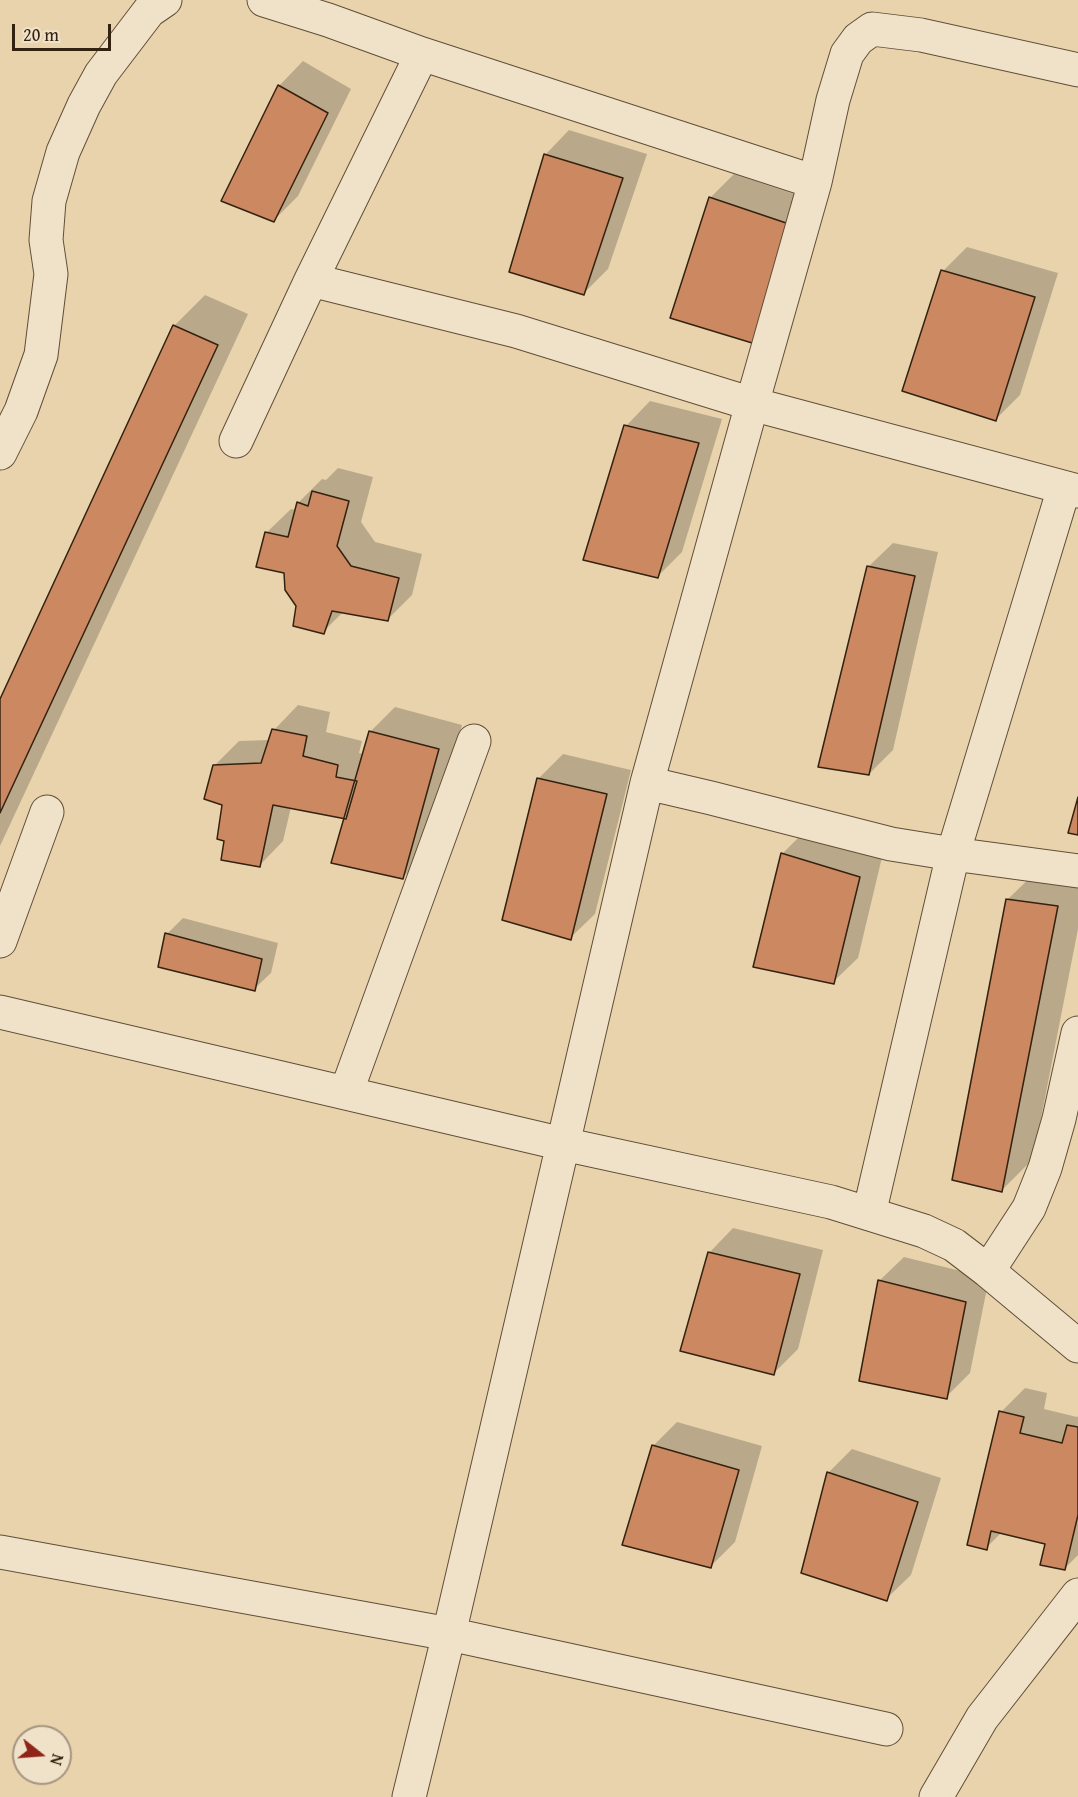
<!DOCTYPE html>
<html>
<head>
<meta charset="utf-8">
<style>
	body { margin:0 }
	#map { position:relative; width:1078px; height:1797px; overflow:hidden; background:#e8d3ac; font-family:"Gentium Book Plus",serif }
	canvas { display:block }
	.north { position:absolute; left:12px; top:1725px; width:60px; height:60px; box-sizing:border-box; background:#f0e2c9; border:2px solid #a5957f; border-radius:50%; rotate:107deg; font-size:16px; font-weight:700; line-height:24px; text-align:center; color:#342210 }
	.north::after { content:''; display:block; margin:auto; width:21px; height:27px; background:#8f2418; clip-path:polygon(50% 0,100% 100%,50% 72%,0 100%) }
	.scale { position:absolute; left:12px; top:24px; width:99px; height:27px; box-sizing:border-box; border:3px solid #342210; border-top:0; padding-left:8px; font-size:18px; line-height:21px; white-space:nowrap; color:#342210; -webkit-text-stroke:4px #f0e2c9; paint-order:stroke }
</style>
</head>
<body>
<div id="map">
<canvas width="1078" height="1797"></canvas>
<div class="north">N</div>
<div class="scale">20 m</div>
</div>
<script>
const c = document.querySelector('canvas').getContext('2d');
c.lineJoin = 'round';
function fillPath(path, color) { c.fillStyle = color; c.fill(path, 'evenodd'); }
const poly = rows => new Path2D(rows.map(r => 'M' + r).join(''));
function trace(path, color, width, dash) { c.strokeStyle = color; c.lineWidth = width; c.lineCap = dash ? 'butt' : 'round'; c.setLineDash(dash || []); c.stroke(path); }
const shadow = poly([
	[303,61,351,89,298,196,273,221,223,200,279,86],
	[569,130,647,154,608,269,584,293,545,155],
	[734,174,824,204,762,344,710,198],
	[967,247,1058,273,1020,395,996,419,943,271],
	[205,295,248,314,0,846,0,703,174,326],
	[650,401,722,419,682,552,658,576,626,426],
	[338,468,373,477,361,522,375,542,422,554,412,595,388,619,344,611,323,632,298,605,286,572,266,533,291,509,296,510,298,503,322,479,326,480],
	[893,543,938,552,893,750,869,774,868,567],
	[298,705,330,712,326,732,362,741,359,753,364,754,371,731,395,707,462,725,427,854,402,878,346,817,291,807,283,841,259,866,226,840,224,804,214,766,239,741,270,740,274,730],
	[563,754,631,770,595,914,570,938,539,778],
	[806,830,883,853,858,958,833,982,782,854],
	[1039,869,1078,874,1078,929,1033,1159,1002,1190,1007,900],
	[183,918,278,943,271,973,254,989,167,934],
	[733,1228,823,1250,798,1349,774,1373,709,1253],
	[904,1257,989,1278,970,1373,946,1397,879,1281],
	[1025,1388,1047,1393,1044,1409,1077,1417,1078,1416,1078,1555,1064,1569,1047,1543,1002,1532,986,1548,1001,1412],
	[677,1422,762,1446,735,1542,710,1567,653,1446],
	[852,1449,941,1478,911,1575,886,1599,828,1473]
]);
const building = poly([
	[278,85,328,113,274,222,221,201,278,85],
	[544,154,623,178,584,295,509,272,544,154],
	[709,197,801,228,762,346,670,318,709,197],
	[941,270,1035,297,996,421,902,391,941,270],
	[173,325,218,345,0,813,0,699,173,325],
	[624,425,699,443,658,578,583,560,624,425],
	[312,491,349,501,337,546,351,566,399,578,388,621,332,611,324,634,293,626,296,606,285,590,284,573,256,567,265,532,288,537,297,502,308,506,312,491],
	[867,566,915,576,869,775,818,767,867,566],
	[272,729,307,736,303,756,338,765,336,777,357,781,346,819,273,805,260,867,221,860,224,841,217,839,222,805,204,799,213,765,261,763,272,729],
	[369,731,439,749,403,879,331,863,369,731],
	[537,778,607,794,571,940,502,920,537,778],
	[1078,797,1078,835,1068,833,1078,797],
	[781,853,860,877,834,984,753,967,781,853],
	[1006,899,1058,906,1002,1192,952,1180,1006,899],
	[165,933,262,959,255,991,158,967,165,933],
	[708,1252,800,1274,774,1375,680,1351,708,1252],
	[878,1280,966,1302,947,1399,859,1381,878,1280],
	[999,1411,1024,1417,1020,1433,1062,1443,1067,1425,1078,1427,1078,1515,1065,1570,1040,1565,1045,1544,991,1531,987,1550,967,1545,999,1411],
	[652,1445,739,1470,711,1568,622,1545,652,1445],
	[827,1472,918,1502,887,1601,801,1573,827,1472]
]);
const minor = poly([
	[264,0,328,20,422,54,815,182,752,404,516,331,311,280,422,54],
	[815,182,833,100,847,54,858,39,872,29,921,35,1078,70],
	[236,441,311,280],
	[0,453,21,411,41,355,51,274,46,240,49,201,63,152,84,105,101,74,149,11,165,0],
	[647,783,711,798,891,844,953,854,1078,871],
	[0,941,47,812],
	[0,1012,563,1144,831,1202,924,1231,954,1245,988,1271,1078,1346],
	[346,1093,474,741],
	[869,1214,953,854,1064,488],
	[988,1271,1029,1208,1045,1168,1059,1119,1078,1033],
	[0,1552,449,1634,409,1797],
	[886,1729,449,1634,647,783,752,404,1078,491],
	[936,1797,982,1718,1078,1595]
]);
fillPath(shadow, '#0003');
fillPath(building, '#cb8861');
trace(building, '#342210', 1.5);
trace(minor, '#614e37', 35);
trace(minor, '#f0e2c9', 33);
</script>
</body>
</html>
